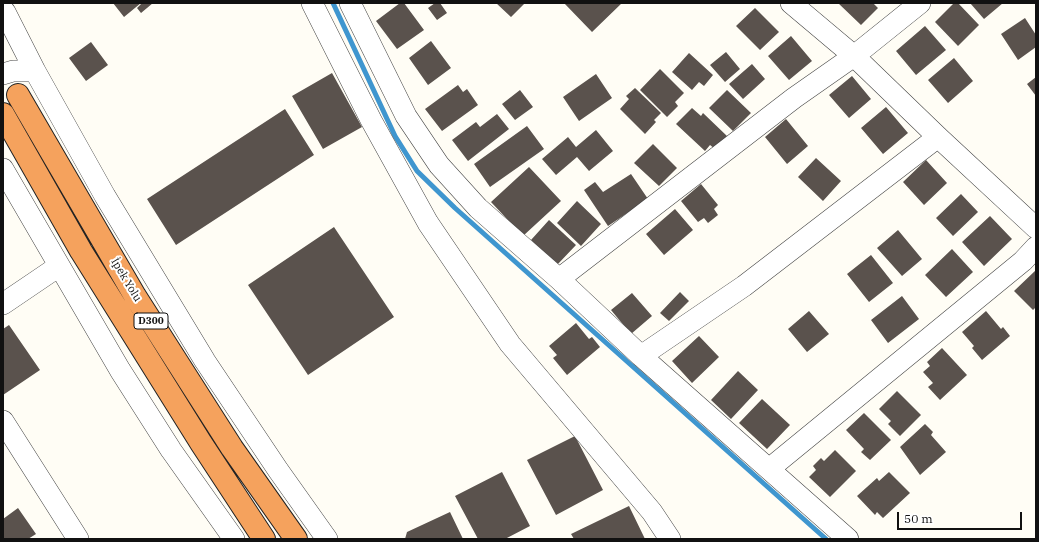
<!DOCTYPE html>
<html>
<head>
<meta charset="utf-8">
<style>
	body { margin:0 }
	#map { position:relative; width:1039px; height:542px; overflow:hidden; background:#fffdf5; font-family:"IBM Plex Serif",serif }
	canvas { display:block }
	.frame { position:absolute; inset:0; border:4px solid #111; pointer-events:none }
	.scale { position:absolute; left:897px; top:512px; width:125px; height:18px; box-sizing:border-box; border:2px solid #111; border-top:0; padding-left:5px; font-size:12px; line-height:14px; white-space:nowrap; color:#111; -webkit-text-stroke:3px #fff; paint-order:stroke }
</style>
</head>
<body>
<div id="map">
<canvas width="1039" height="542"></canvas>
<div class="frame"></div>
<div class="scale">50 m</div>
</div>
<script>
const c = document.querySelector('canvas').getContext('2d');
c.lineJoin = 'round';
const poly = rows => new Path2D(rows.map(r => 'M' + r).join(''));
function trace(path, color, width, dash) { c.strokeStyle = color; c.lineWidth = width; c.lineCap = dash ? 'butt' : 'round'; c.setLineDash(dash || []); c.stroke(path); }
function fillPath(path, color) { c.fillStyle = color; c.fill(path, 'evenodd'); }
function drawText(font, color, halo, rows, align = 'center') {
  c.font = font + ' "IBM Plex Serif",serif'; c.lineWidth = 4; c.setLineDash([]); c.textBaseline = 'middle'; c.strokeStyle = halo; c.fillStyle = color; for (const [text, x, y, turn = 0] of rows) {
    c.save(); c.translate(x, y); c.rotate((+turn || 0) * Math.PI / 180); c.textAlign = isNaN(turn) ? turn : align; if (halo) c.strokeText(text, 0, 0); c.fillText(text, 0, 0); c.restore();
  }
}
const stream = poly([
	[333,3,395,136,417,171,455,208,826,539]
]);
const building = poly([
	[113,3,141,3,124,17],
	[142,3,153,3,141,13,137,8],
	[400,3,404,3,424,30,397,49,376,21],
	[435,3,440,3,447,13,437,20,428,8],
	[496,3,525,3,511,17],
	[564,3,622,3,592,32],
	[838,3,873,3,878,8,861,25],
	[954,3,958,3,979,25,958,46,935,22],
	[970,3,1003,3,984,19],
	[755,8,779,32,760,50,736,26],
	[1025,18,1036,35,1036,47,1018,60,1001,34],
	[925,26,946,50,916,75,896,51],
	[791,36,812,61,789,80,768,56],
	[431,41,451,68,428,85,409,58],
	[91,42,108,65,86,81,69,58],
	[726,52,740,69,725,82,710,65],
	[689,53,713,75,704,86,699,82,692,90,672,72],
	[954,58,973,81,948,103,928,80],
	[752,64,765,79,743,99,729,84],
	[660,69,684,93,675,102,678,106,667,117,640,90],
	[332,73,362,127,323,149,292,96],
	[596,74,612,98,579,121,563,97],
	[852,76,871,99,849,118,829,95],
	[1036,77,1036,96,1027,84],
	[458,85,463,92,467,89,478,105,442,131,425,109],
	[635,88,661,113,654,120,656,122,645,134,620,109,629,99,626,96],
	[520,90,533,107,515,120,502,104],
	[727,90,751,113,733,131,709,108],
	[886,107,908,133,883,154,861,128],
	[692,108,701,116,703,113,727,136,715,149,710,145,705,151,676,124],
	[285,109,314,155,176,245,147,199],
	[497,114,509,129,468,161,452,140,476,122,480,127],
	[786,119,808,146,787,164,765,137],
	[527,126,544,149,490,187,474,164],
	[596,130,613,151,589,171,577,157,556,175,542,159,568,137,576,147],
	[653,144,677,168,659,186,634,163],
	[816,158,841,181,823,201,798,177],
	[926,160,947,183,924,205,903,182],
	[529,167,561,201,523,236,491,202],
	[631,174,648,199,608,226,584,190,595,182,603,192],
	[701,184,718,205,714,209,718,215,708,223,704,218,698,222,681,201],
	[961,194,978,212,953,236,936,218],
	[577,201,601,224,581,246,557,223],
	[675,209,693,230,664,255,646,234],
	[990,216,1012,239,984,266,962,242],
	[549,220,576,245,557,265,531,240],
	[334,227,394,317,308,375,248,285],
	[898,230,922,259,902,276,877,248],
	[952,249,973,272,946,297,925,275],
	[871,255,893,283,869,302,847,274],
	[1036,270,1036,307,1033,310,1014,291],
	[680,292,689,301,669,321,660,313],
	[632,293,652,316,631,334,611,310],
	[902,296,919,319,888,343,871,320],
	[809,311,829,334,807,352,788,329],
	[986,311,1001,329,1003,327,1010,336,982,360,972,348,974,346,962,332],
	[576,323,589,339,592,337,600,347,567,375,553,358,557,355,549,346],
	[9,325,40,370,3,395,3,329],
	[699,336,719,357,692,383,672,361],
	[942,348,967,375,940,400,928,387,933,383,923,372,930,366,927,362],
	[738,371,758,390,731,419,711,400],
	[897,391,921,415,900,436,888,424,891,421,879,409],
	[762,399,790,425,767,449,739,423],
	[864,413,891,440,870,460,861,452,864,449,846,430],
	[925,424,933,432,931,435,946,452,920,475,900,447],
	[575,436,603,490,556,515,527,460],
	[835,450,856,471,830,497,809,477,816,470,813,466,821,458,824,461],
	[502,472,530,526,505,539,478,539,455,496],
	[889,472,910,493,883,518,877,512,875,515,857,496,877,478,879,481],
	[629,506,645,539,574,539,571,534],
	[18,508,36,534,28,539,3,539,3,519],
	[450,512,463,539,405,539,407,532]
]);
const minor = poly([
	[312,3,371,120,428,223,510,344,652,512,670,539],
	[350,3,406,116,439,165,478,208,559,279,641,356,848,539],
	[791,3,854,56,938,137,1036,228],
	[5,12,35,71,105,196,205,361,278,470,327,539],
	[3,74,13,71,35,71],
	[3,169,120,370,171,450,234,539],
	[559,279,794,98,854,56,920,3],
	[3,304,59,266],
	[641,356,744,286,938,137],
	[3,421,78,539],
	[769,469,1023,261,1036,247]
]);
const highway = poly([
	[18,95,135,296,232,448,296,539],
	[3,114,81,251,201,443,264,539]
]);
const shields = [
	[151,321,34]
];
const shieldNames = [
	["D300",151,321]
];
const streetNames = [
	["İpek Yolu",126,280,59]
];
trace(stream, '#3f96cf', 5);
fillPath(building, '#5a524d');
trace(minor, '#444', 22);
trace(highway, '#222', 24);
trace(minor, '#fff', 21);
trace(highway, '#f5a25d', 22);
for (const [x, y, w] of shields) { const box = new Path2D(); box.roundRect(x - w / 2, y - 8, w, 16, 3); c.fillStyle = '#fff'; c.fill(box); trace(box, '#111', 1); }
drawText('bold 10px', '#111', null, shieldNames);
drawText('11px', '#111', '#fff', streetNames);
</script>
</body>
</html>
